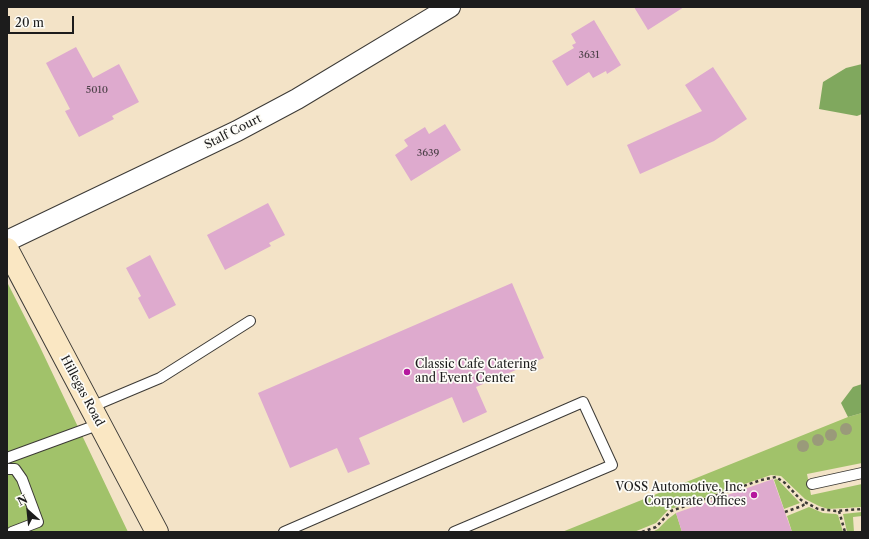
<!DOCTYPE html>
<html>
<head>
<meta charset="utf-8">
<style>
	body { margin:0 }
	#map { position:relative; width:869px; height:539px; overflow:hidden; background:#f3e3c7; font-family:"Libre Caslon Text",serif }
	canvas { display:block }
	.frame { position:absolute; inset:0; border:8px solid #1c1c1c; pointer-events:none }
	.north { position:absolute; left:8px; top:491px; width:40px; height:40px; -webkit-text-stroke:3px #fdfcf7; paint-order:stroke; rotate:333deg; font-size:11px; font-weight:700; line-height:16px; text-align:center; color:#1c1c1c }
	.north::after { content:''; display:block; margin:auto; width:14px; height:18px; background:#1c1c1c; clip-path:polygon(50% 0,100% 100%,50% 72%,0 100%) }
	.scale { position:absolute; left:8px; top:16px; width:66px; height:18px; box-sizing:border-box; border:2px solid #1c1c1c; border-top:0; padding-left:5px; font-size:12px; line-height:14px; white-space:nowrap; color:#1c1c1c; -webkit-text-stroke:3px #fdfcf7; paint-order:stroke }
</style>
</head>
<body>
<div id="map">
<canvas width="869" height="539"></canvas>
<div class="frame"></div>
<div class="north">N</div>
<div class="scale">20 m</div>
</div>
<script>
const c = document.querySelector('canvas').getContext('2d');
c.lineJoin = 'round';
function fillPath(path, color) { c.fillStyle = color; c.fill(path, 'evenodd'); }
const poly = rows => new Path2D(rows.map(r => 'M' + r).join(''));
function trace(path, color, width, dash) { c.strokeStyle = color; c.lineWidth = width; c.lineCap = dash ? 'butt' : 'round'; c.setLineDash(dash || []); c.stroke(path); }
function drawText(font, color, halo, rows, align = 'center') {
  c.font = font + ' "Libre Caslon Text",serif'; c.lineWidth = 3.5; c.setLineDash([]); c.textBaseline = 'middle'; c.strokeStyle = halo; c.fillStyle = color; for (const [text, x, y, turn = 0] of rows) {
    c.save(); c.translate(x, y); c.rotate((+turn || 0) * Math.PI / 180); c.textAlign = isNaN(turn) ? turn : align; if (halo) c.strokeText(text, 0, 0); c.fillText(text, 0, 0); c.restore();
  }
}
const green = poly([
	[7,282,39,345,128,532,7,532],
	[862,413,862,463,807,474,811,495,862,484,862,507,828,509,819,506,805,499,781,476,771,475,668,510,656,523,634,532,562,532,848,417],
	[776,479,778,480,800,503,784,509,774,480],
	[809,507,823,513,836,514,838,515,843,532,792,532,787,516],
	[862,512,862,516,853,517,854,532,847,532,843,514],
	[676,513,682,532,652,532,658,529,668,519]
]);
const forest = poly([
	[862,64,862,114,857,116,819,109,823,82,846,68],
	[862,384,862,413,848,417,841,403,853,387]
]);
const building = poly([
	[634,7,684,7,648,30],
	[594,20,621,65,607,74,606,71,593,78,589,72,567,86,552,61,574,48,572,45,576,43,571,34],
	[76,47,93,78,119,64,139,102,112,116,114,119,79,137,65,111,70,109,46,63],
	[713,67,747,119,714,141,640,174,627,145,702,111,685,85],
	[445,124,461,150,411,181,395,155,408,146,404,140,425,127,429,134],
	[268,203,285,235,269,243,271,246,225,270,207,235],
	[150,255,176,305,149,319,138,298,141,296,126,268],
	[512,283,544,358,476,387,487,412,463,423,452,397,359,438,370,464,348,473,337,448,290,468,258,393],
	[773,479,792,532,682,532,676,513]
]);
const path = poly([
	[839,511,845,532],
	[785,512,802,506,806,503],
	[642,532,656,527,671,511,761,480,776,477,785,483,801,500,818,509,836,511,862,509]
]);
const service = poly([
	[91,407,160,378,250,321],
	[7,458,100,424],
	[7,469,15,469,22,479,38,522,12,532],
	[812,484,862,473],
	[284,532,583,402,612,465,454,532]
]);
const minor = poly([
	[7,241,237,131,297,99,450,7]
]);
const secondary = poly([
	[7,249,157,532]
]);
const trees = [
	[846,429],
	[831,435],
	[818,440],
	[803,446]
];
const markers = [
	[407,372,4,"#b5179e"],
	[754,495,4,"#b5179e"]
];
const numberNames = [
	["3631",589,55],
	["5010",97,90],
	["3639",428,153]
];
const streetNames = [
	["Stalf Court",233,132,-27],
	["Hillegas Road",82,391,62]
];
const poiNames = [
	["Classic Cafe Catering",415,365],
	["and Event Center",415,379],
	["VOSS Automotive, Inc.",746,488,"right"],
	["Corporate Offices",746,502,"right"]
];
fillPath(green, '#a1c26a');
fillPath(forest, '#80a85e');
fillPath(building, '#deaace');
trace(service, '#3c3a36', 12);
trace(minor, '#3c3a36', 22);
trace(secondary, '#3c3a36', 24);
trace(path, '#3c3a36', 2.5, [3, 3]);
trace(service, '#fff', 10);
trace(minor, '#fff', 20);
trace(secondary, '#fae7c3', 22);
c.fillStyle = '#9a9a7a';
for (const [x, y] of trees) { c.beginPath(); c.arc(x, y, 6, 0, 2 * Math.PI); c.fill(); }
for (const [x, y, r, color] of markers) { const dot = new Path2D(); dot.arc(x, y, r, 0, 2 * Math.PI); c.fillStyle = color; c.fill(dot); trace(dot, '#fdfcf7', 1.5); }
drawText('10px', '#4c4048', null, numberNames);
drawText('12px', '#1c1c1c', '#fdfcf7', streetNames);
drawText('12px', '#1c1c1c', '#fdfcf7', poiNames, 'left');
</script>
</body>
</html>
